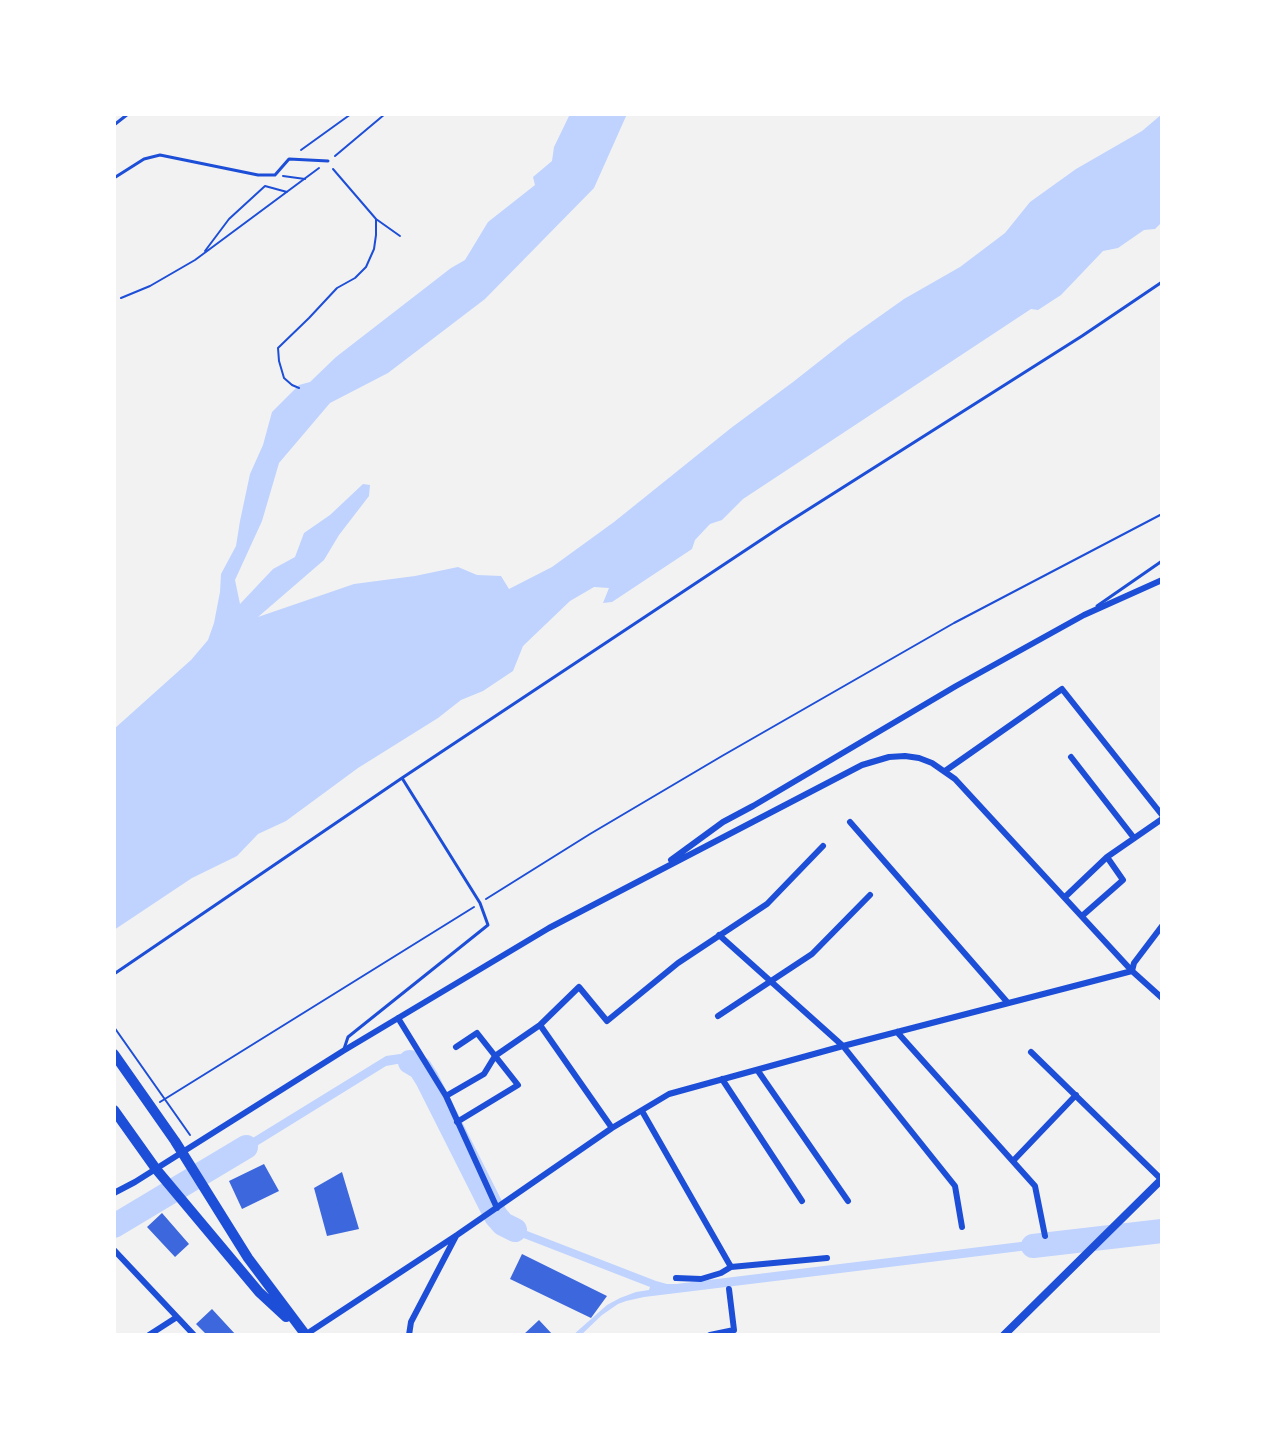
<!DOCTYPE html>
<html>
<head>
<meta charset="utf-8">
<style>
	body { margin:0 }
	#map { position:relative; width:1276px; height:1449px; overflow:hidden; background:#f2f2f2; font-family:Rubik,sans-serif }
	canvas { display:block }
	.frame { position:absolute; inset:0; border:116px solid #fff; pointer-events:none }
</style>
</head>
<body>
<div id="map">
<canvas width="1276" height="1449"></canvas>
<div class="frame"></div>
</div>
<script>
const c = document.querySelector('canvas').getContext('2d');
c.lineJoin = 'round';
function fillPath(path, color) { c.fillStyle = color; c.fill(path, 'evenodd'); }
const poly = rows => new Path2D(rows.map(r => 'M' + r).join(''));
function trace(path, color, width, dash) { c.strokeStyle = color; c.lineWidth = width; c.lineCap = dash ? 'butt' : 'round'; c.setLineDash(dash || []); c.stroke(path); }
const water = poly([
	[570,114,627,114,594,188,485,299,388,373,330,403,279,463,262,521,235,580,240,604,273,569,295,557,304,533,330,515,363,484,370,485,369,496,339,535,324,560,258,617,354,584,415,576,458,567,477,575,501,576,509,589,552,567,614,522,731,428,793,382,849,338,904,299,960,267,1005,233,1030,202,1076,169,1142,131,1162,114,1162,222,1155,229,1144,230,1118,248,1103,251,1061,295,1038,310,1031,309,743,499,722,520,710,524,695,540,692,549,612,602,603,603,609,588,594,587,570,601,523,646,513,671,483,691,461,700,438,718,358,768,286,821,258,834,237,856,192,878,114,930,114,729,191,660,208,640,214,623,220,592,221,574,236,546,240,521,250,474,263,445,272,412,299,385,310,382,336,357,451,268,465,260,488,222,535,185,533,177,552,161,554,147],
	[400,1054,411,1057,419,1062,433,1081,427,1087,418,1072,407,1066,397,1064,386,1066,221,1168,217,1160,386,1056],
	[444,1098,463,1138,458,1144,435,1099],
	[460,1150,470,1151,493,1202,486,1205],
	[150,1198,158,1205,146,1210,114,1230,114,1222,144,1204],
	[498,1213,509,1224,656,1281,667,1284,676,1284,1070,1236,1061,1246,644,1297,626,1301,618,1304,602,1315,581,1335,573,1335,607,1305,620,1298,636,1292,649,1290,650,1287,503,1230,491,1217],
	[1162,1224,1162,1237,1129,1241,1143,1227]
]);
const river = poly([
	[410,1062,420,1068,427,1079,496,1216,503,1224,515,1230],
	[114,1226,246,1147],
	[1033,1246,1162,1231]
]);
const building = poly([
	[264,1164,279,1191,242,1209,229,1181],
	[342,1172,359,1229,327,1236,314,1188],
	[162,1213,189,1244,175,1257,147,1227],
	[522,1254,607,1296,591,1318,510,1279],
	[212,1309,236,1335,207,1335,196,1324],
	[539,1320,553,1335,523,1335]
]);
const path = poly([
	[301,150,351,114],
	[335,156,385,114],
	[283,176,305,179],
	[376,219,400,236],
	[205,251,229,219,265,186,287,192],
	[121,298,150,286,195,260,319,168],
	[299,388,292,385,284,378,279,361,278,348,309,318,337,288,355,278,366,267,374,249,376,235,376,219,333,169],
	[486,899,590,834,722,756,954,623,1162,514],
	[114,1027,190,1135],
	[160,1102,474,907]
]);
const service = poly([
	[114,125,128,114],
	[114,178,144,159,160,155,258,175,275,175,289,159,328,161],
	[1097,606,1162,561],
	[114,974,402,778],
	[344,1049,348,1037,488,925,480,903,402,778,782,526,1082,336,1162,282]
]);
const minor = poly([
	[1071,757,1134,838],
	[945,771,1062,689,1162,815],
	[850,822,1008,1003],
	[671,860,723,822,753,806,956,686,1084,615,1162,580],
	[1065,897,1107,857,1162,819],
	[1082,916,1123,880,1107,857],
	[719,935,843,1046,955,1186,962,1227],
	[718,1016,812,954,870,895],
	[398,1018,446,1096,497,1208],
	[540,1025,612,1128],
	[897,1032,1035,1186,1045,1236],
	[456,1047,477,1033,518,1085,457,1122],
	[1031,1052,1161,1179],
	[758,1071,848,1201],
	[722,1079,802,1201],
	[446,1096,484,1074,495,1056,540,1025,579,987,607,1021,678,963,767,904,823,846],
	[642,1111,731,1267,827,1258],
	[1013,1161,1076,1095],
	[114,1193,135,1182,343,1051,549,928,862,765,889,757,905,756,919,758,932,763,955,779,1132,971,1162,998],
	[114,1250,194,1335],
	[676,1278,701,1279,721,1273,731,1267],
	[149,1335,177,1317],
	[305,1335,457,1235,612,1128,669,1094,843,1046,1132,971,1134,963,1162,926],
	[409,1335,411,1322,456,1236],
	[710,1335,734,1330,729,1289]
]);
const tertiary = poly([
	[1004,1335,1162,1179]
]);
const primary = poly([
	[114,1054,175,1141,248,1258,305,1334],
	[114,1110,156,1169,259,1292,286,1317]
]);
fillPath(water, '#bfd3fe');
trace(river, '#bfd3fe', 24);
fillPath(building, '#3d67dc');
trace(path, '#1d4ed8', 2);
trace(service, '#1d4ed8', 3);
trace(minor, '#1d4ed8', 6);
trace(tertiary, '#1d4ed8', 8);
trace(primary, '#1d4ed8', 10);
</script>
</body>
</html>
